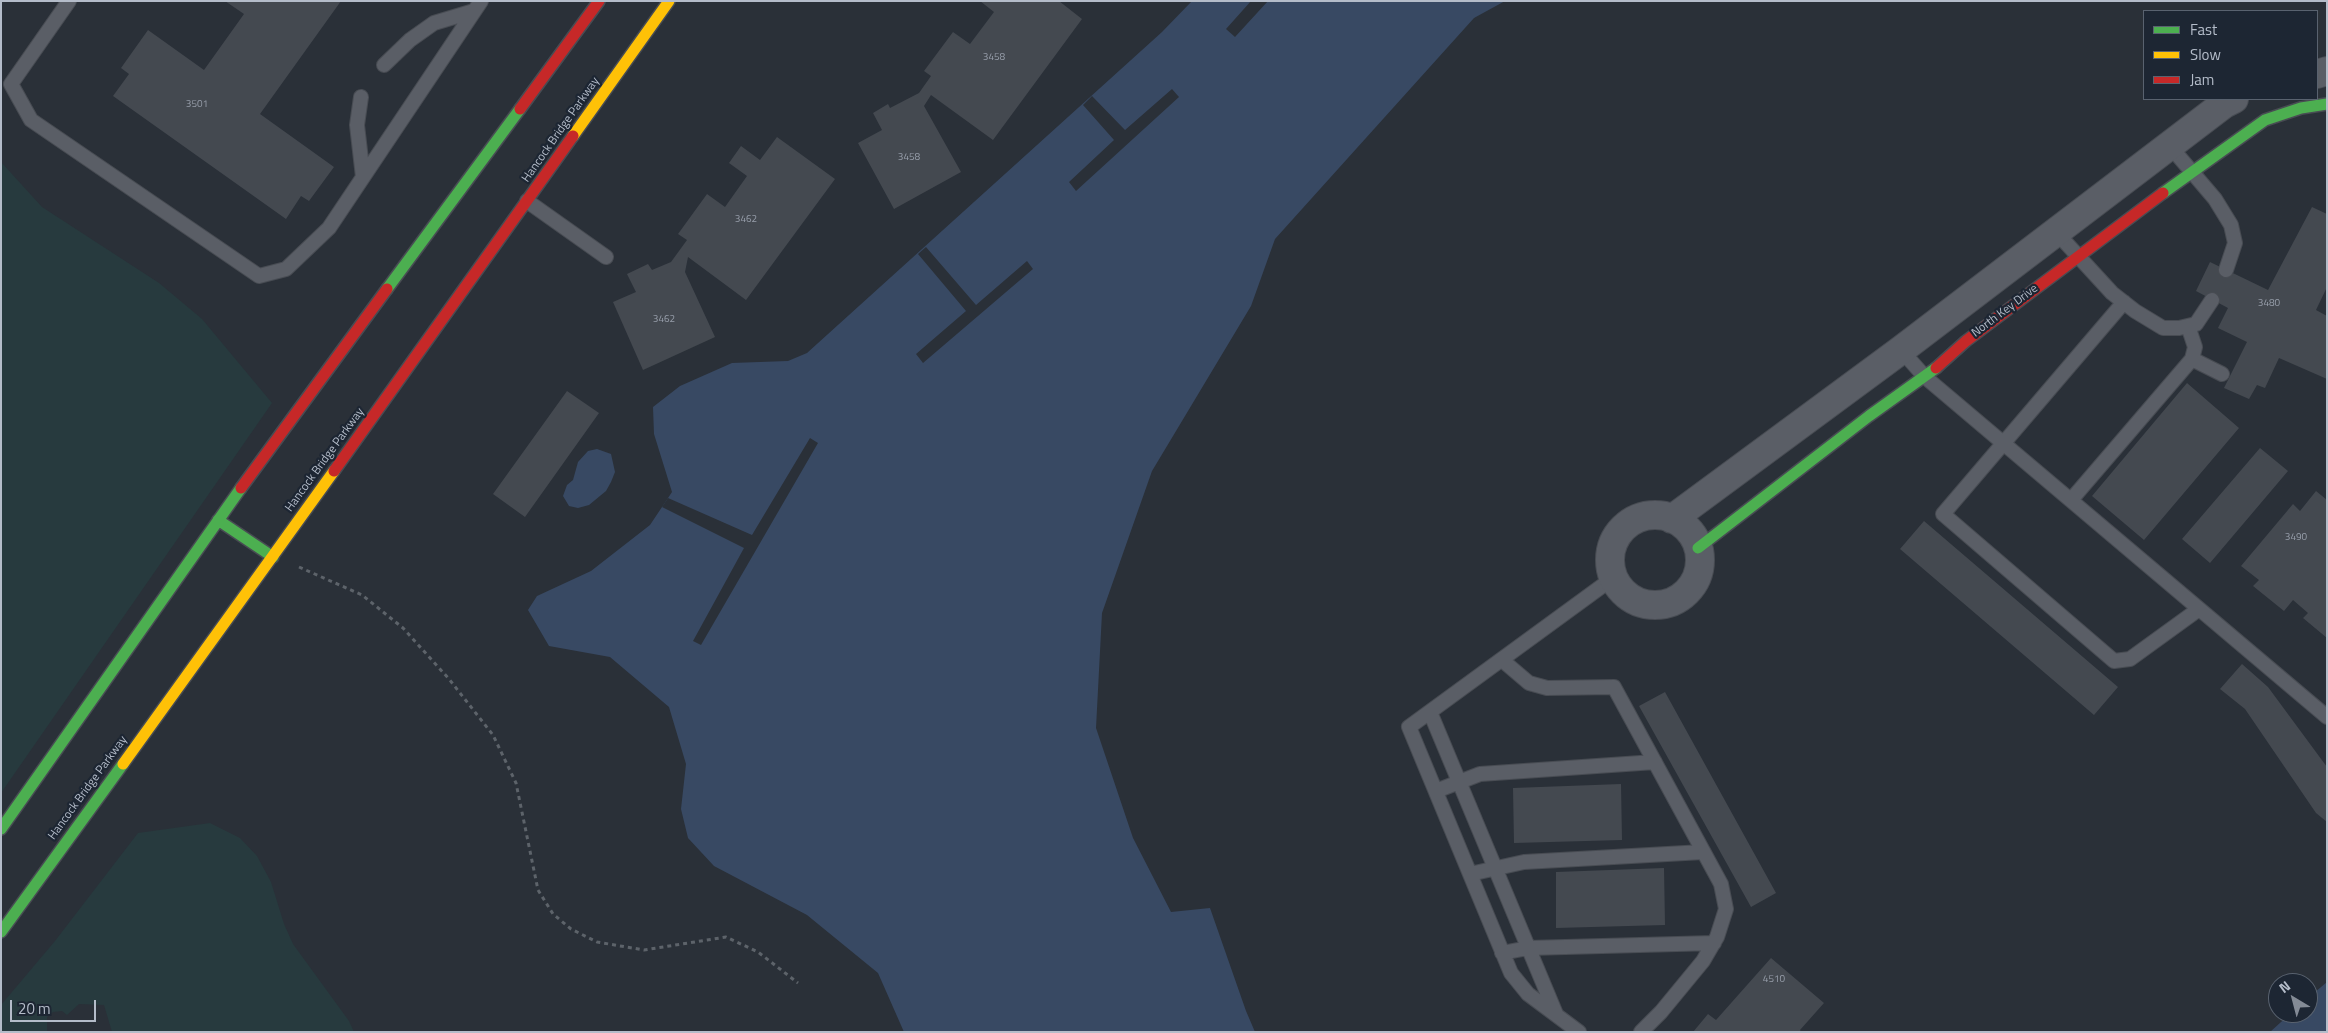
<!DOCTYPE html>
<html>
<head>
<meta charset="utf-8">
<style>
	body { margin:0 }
	#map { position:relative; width:2328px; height:1033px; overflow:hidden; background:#2a3038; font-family:"Titillium Web",sans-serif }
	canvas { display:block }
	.frame { position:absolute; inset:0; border:2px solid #b4bcc9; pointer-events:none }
	.legend { position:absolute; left:2143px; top:10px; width:175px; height:90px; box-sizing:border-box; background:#1d2633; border:1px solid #59626f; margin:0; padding:6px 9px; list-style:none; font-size:15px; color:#b4bcc9 }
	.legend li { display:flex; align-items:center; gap:10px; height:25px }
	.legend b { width:25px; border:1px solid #59626f }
	.north { position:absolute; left:2268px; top:973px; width:50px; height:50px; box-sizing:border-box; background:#1d2633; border:1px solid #59626f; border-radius:50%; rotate:323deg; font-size:14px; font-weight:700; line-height:20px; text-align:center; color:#b4bcc9 }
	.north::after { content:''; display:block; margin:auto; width:18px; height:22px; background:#848b96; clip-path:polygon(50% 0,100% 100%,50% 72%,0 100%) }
	.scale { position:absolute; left:10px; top:1000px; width:86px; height:22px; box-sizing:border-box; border:2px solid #b4bcc9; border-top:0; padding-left:6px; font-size:15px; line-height:18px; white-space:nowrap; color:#b4bcc9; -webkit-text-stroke:4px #1d2633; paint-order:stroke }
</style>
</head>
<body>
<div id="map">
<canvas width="2328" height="1033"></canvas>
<div class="frame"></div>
<ul class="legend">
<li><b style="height:6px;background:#4caf50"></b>Fast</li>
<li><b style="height:6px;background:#ffc107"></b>Slow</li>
<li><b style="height:6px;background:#c62828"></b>Jam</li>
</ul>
<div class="north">N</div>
<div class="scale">20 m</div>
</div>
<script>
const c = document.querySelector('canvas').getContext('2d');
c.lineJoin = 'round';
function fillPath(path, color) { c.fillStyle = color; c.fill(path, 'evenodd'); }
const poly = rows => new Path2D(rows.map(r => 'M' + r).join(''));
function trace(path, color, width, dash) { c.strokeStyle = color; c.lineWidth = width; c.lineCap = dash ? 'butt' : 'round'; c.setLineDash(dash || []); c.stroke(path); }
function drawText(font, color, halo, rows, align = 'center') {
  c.font = font + ' "Titillium Web",sans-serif'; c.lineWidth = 4.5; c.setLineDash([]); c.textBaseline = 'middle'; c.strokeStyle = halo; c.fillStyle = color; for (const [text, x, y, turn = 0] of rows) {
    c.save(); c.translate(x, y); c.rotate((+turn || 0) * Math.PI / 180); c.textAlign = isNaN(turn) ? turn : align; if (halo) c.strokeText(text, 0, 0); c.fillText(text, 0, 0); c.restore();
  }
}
const green = poly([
	[1,162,42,207,159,283,202,319,272,403,1,793],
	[210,823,240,838,257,856,271,882,284,924,293,944,349,1021,354,1032,112,1032,104,1005,79,1004,67,1015,62,1011,53,1012,47,1017,47,1032,1,1032,1,1005,55,941,138,833]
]);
const water = poly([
	[1192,1,1505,1,1474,18,1275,239,1251,306,1152,471,1102,613,1096,728,1133,838,1171,912,1210,908,1246,1011,1255,1032,904,1032,878,973,807,915,714,866,688,838,681,809,686,764,669,707,610,657,549,646,528,610,537,596,591,571,650,525,672,492,654,434,653,407,680,386,732,363,788,361,807,353,1162,32],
	[597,449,611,454,615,472,611,482,606,491,589,505,578,508,569,506,563,496,567,485,573,480,578,462,588,451],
	[2327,982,2327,1032,2270,1032,2291,1013,2308,1013,2308,998]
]);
const pier = poly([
	[1251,1,1268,1,1235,37,1226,29],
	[1172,89,1179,97,1076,191,1069,182,1114,140,1083,105,1092,96,1125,130],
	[926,247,976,305,1027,261,1033,269,923,363,916,354,966,311,918,254],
	[810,438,818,443,701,645,693,641,744,548,662,507,668,498,752,535]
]);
const building = poly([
	[225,1,341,1,260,114,334,167,309,201,301,196,286,219,113,96,129,74,121,68,148,30,204,70,244,14],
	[980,1,1059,1,1082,19,993,140,931,95,924,106,961,172,894,209,858,143,882,130,873,113,888,104,890,108,919,93,931,76,924,71,953,32,970,44,994,12],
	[777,137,835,179,746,300,688,257,685,272,715,337,643,370,613,302,636,292,627,274,648,264,652,270,671,262,687,240,678,234,707,194,725,207,747,176,729,163,741,146,760,160],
	[2312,207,2327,214,2327,287,2316,310,2327,316,2327,379,2279,358,2265,388,2257,385,2249,399,2224,388,2247,342,2218,328,2228,308,2196,291,2210,262,2268,290],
	[2187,383,2239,428,2144,540,2092,496],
	[567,391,599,413,525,517,493,494],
	[2260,448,2288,471,2210,563,2182,539],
	[2316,491,2327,500,2327,638,2303,618,2308,613,2293,600,2284,611,2253,586,2259,580,2241,566,2293,504,2300,511],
	[1924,521,2118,687,2094,715,1900,549],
	[2242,664,2268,687,2327,767,2327,822,2316,813,2245,709,2220,689],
	[1665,692,1776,893,1751,907,1639,706],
	[1621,784,1622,840,1514,843,1513,788],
	[1664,868,1665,925,1556,928,1556,872],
	[1771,958,1824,1003,1800,1030,1801,1032,1693,1032,1708,1014,1716,1020]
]);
const path = poly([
	[299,567,362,595,403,628,449,679,493,735,516,783,538,890,553,914,571,929,597,942,644,950,726,937,758,952,798,983]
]);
const lane = poly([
	[69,1,11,84,31,120,259,276,286,269,329,228,481,1],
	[384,65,410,40,434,23,474,11],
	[361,97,357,125,363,177],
	[2169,145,2215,199,2231,225,2235,243,2226,270],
	[527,201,606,257],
	[2056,232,2112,293,2135,311,2163,328,2179,328,2196,324,2212,300],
	[2124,302,1943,514,2114,661,2130,659,2199,609],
	[1901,350,1925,377,2327,717],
	[2192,359,2222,374],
	[2071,500,2192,359,2195,347,2188,326],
	[1502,660,1529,683,1547,688,1614,687,1721,884,1726,909,1717,937,1703,961,1661,1012,1641,1032],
	[1430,712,1556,1014],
	[1436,791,1480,774,1655,762],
	[1470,874,1524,862,1703,852],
	[1502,953,1528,948,1714,943],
	[1579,1032,1528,994,1511,973,1409,727,1613,578]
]);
const street = poly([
	[2317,74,2327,71],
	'1610 560a45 45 0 1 1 90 0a45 45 0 1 1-90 0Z',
	[1672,519,1901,350,2224,104,2234,99]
]);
const fast = poly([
	[2163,193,2265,120,2301,108,2327,104],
	[387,289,520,109],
	[218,520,273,557],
	[1698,548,1869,416,1936,368],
	[1,829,241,488],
	[1,932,123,764]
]);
const slow = poly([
	[573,136,669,1],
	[123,764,334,471]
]);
const jam = poly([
	[520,109,599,1],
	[1936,368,1966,341,2163,193],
	[334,471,573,136],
	[241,488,387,289]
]);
const numberNames = [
	["3458",994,58],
	["3501",197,105],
	["3458",909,158],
	["3462",746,220],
	["3480",2269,304],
	["3462",664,320],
	["3490",2296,538],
	["4510",1774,980]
];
const streetNames = [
	["Hancock Bridge Parkway",561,130,-55],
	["North Key Drive",2005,311,-37],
	["Hancock Bridge Parkway",325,460,-54],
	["Hancock Bridge Parkway",88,788,-54]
];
fillPath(green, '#273a3e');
fillPath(water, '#384963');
fillPath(pier, '#2a3038');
fillPath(building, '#444950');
trace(lane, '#484c53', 16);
trace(street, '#484c53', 30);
trace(fast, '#484c53', 14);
trace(slow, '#484c53', 14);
trace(jam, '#484c53', 14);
trace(path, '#5d636a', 3, [4, 4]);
trace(lane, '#5a5e66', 14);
trace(street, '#5a5e66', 28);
trace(fast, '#4caf50', 11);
trace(slow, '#ffc107', 11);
trace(jam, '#c62828', 11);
drawText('10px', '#989fab', null, numberNames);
drawText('12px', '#b4bcc9', '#1d2633', streetNames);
</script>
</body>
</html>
